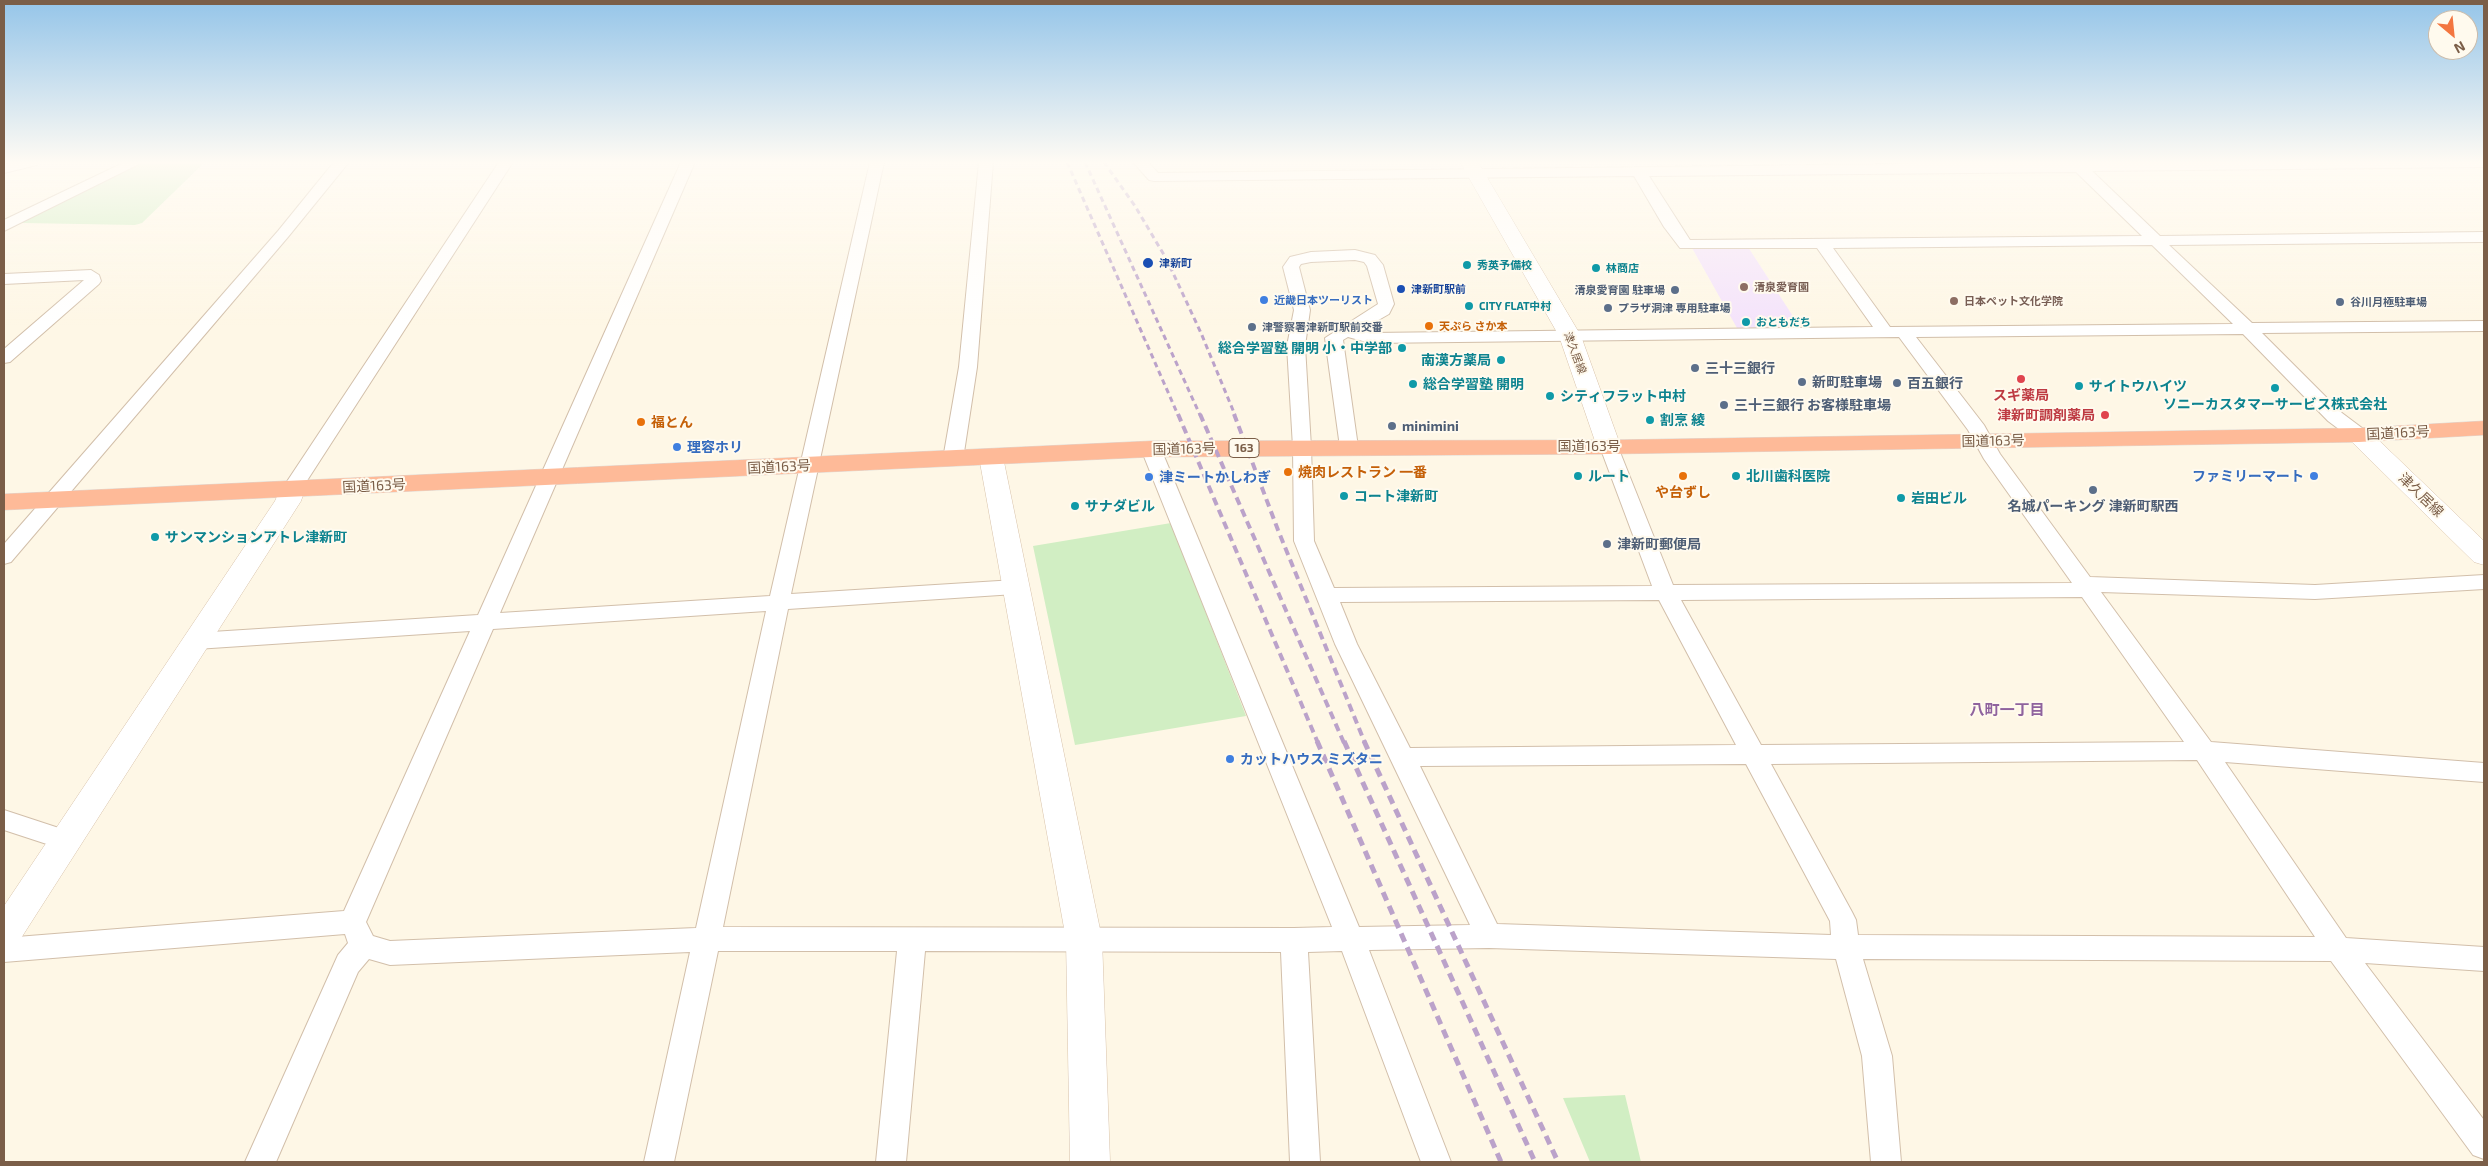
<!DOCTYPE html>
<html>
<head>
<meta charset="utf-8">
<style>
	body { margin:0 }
	#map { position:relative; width:2488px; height:1166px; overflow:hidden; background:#fef7e6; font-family:"Exo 2",sans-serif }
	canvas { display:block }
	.frame { position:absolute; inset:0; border:5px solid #7b5e48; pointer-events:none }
	.north { position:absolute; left:2428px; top:10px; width:50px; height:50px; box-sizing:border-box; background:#fffaee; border:1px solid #cabcac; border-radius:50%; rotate:152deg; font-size:14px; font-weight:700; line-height:20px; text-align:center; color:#7b5e48 }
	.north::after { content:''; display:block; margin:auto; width:18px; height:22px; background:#f37640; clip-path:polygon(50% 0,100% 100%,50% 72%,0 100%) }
</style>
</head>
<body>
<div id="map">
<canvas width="2488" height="1166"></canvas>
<div class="frame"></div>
<div class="north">N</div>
</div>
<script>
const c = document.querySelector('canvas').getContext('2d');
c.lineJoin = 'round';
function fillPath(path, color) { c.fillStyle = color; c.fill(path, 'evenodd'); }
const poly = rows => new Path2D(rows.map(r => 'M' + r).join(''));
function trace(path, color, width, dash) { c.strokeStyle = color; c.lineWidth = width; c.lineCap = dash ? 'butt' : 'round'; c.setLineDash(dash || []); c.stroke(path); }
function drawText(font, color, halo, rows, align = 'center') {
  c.font = font + ' "Exo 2","Noto Sans JP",sans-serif'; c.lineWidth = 4; c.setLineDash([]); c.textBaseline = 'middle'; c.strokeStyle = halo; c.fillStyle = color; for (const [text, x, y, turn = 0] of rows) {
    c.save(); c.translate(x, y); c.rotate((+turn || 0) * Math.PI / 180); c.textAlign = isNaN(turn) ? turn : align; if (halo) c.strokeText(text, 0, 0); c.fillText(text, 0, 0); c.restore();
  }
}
const education = poly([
	[1748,247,1800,327,1737,328,1692,248]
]);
const green = poly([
	[143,162,205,162,142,223,135,225,23,223,23,220],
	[1171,523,1246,716,1075,745,1033,546],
	[1625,1095,1641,1162,1590,1162,1563,1098]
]);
const street = poly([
	[15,162,39,162,37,165,4,173,4,165,15,162],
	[125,162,143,162,4,231,4,220,125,162],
	[334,162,349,162,288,237,11,562,4,564,4,544,278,231,334,162],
	[499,162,513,162,299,493,292,495,285,493,282,489,499,162],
	[681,162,695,162,500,613,770,596,870,162,884,162,791,594,1015,580,1023,582,1026,587,1023,592,1015,594,788,609,723,927,1294,928,1332,927,1141,449,1144,445,1151,443,1158,445,1161,449,1359,927,1470,925,1335,644,1294,541,1293,447,1287,346,1294,310,1283,267,1290,257,1311,252,1355,250,1375,255,1383,265,1394,304,1389,314,1361,330,1371,333,1873,327,1817,248,1680,248,1664,227,1634,176,1154,181,1149,180,1133,162,1148,162,1158,173,2067,162,2484,162,2484,167,2092,171,2160,236,2484,232,2484,242,2169,245,2252,323,2484,321,2484,331,2262,333,2342,413,2366,431,2368,435,2366,439,2352,439,2328,421,2243,334,1916,337,1984,425,2000,454,2090,577,2315,585,2484,575,2484,589,2315,599,2101,592,2211,742,2484,763,2484,782,2225,762,2346,938,2484,947,2484,971,2365,963,2484,1120,2484,1159,2473,1155,2331,961,1863,959,1892,1056,1901,1162,1871,1162,1862,1056,1836,959,1489,948,1369,950,1451,1162,1421,1162,1342,951,1308,952,1320,1162,1290,1162,1281,952,925,951,906,1162,876,1162,897,951,718,951,674,1162,644,1162,690,952,390,965,369,959,358,972,276,1162,245,1162,338,955,348,943,345,934,4,962,4,938,344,911,470,631,196,649,188,647,185,641,188,635,196,633,478,615,681,162],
	[2076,172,2142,236,1690,240,1649,176,2076,172],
	[2152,245,2233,324,1890,327,1833,248,2152,245],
	[1355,260,1364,262,1367,266,1378,304,1325,338,1340,447,1342,451,1356,451,1358,447,1343,340,1348,337,1370,343,1899,337,1968,430,1984,459,2072,583,1673,585,1618,447,1616,443,1609,441,1602,443,1600,447,1652,586,1334,588,1314,541,1311,447,1305,346,1310,310,1299,267,1301,264,1311,262,1355,260],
	[2082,597,2184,742,1761,745,1681,600,2082,597],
	[1659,600,1736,745,1410,748,1357,644,1340,602,1659,600],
	[766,611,696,928,390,941,373,936,366,922,493,629,766,611],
	[2197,760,2315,937,1858,935,1856,920,1852,912,1771,764,2197,760],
	[1746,764,1830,921,1831,935,1497,924,1420,766,1746,764],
	[979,162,993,162,977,367,963,459,960,463,953,465,946,463,943,459,959,367,979,162],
	[91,270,99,275,101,281,99,284,10,362,4,363,4,349,84,280,4,284,4,274,91,270],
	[4,810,74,833,78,840,74,847,65,850,4,830,4,810]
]);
const secondary = poly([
	[1460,162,1478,162,1581,336,1621,447,1618,452,1609,454,1600,452,1597,447,1559,336,1460,162],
	[2359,428,2368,430,2484,541,2484,565,2474,562,2350,440,2347,435,2350,430,2359,428],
	[991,449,1000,452,1003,457,1102,939,1110,1162,1070,1162,1066,939,979,457,982,452,991,449],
	[292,481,301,483,305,489,301,501,16,946,4,950,4,906,275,501,283,483,292,481]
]);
const highway = poly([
	[2484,421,2484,435,2359,442,1609,454,1151,457,4,510,4,494,1151,441,1609,440,2359,428,2484,421]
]);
const railFar2 = poly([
	[1067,162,1178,415],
	[1085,162,1200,415],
	[1104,162,1135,206,1167,260,1201,333,1235,415]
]);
const railFar1 = poly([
	[1178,414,1318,743],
	[1200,414,1344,743],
	[1234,414,1278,530,1365,743]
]);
const rail = poly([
	[1317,741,1501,1162],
	[1344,741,1535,1162],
	[1364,741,1558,1162]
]);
const markers = [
	[1148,263,6,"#1a4fb4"],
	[1467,265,5,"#0f9aa8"],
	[1596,268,5,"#0f9aa8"],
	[1744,287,5,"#8d6e63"],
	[1401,289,5,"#1a4fb4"],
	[1675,290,5,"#5c6f8a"],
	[1264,300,5,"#3f7fe0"],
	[1954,301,5,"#8d6e63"],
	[2340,302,5,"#5c6f8a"],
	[1469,306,5,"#0f9aa8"],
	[1608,308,5,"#5c6f8a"],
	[1746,322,5,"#0f9aa8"],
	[1429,326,5,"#e8710a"],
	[1252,327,5,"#5c6f8a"],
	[1402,348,5,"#0f9aa8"],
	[1501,360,5,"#0f9aa8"],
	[1695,368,5,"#5c6f8a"],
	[2021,379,5,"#e0444e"],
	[1802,382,5,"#5c6f8a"],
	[1897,383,5,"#5c6f8a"],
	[1413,384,5,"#0f9aa8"],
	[2079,386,5,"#0f9aa8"],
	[2275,388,5,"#0f9aa8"],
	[1550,396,5,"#0f9aa8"],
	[1724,405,5,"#5c6f8a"],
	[2105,415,5,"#e0444e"],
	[1650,420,5,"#0f9aa8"],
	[641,422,5,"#e8710a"],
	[1392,426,5,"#5c6f8a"],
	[677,447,5,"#3f7fe0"],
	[1288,472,5,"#e8710a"],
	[1578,476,5,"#0f9aa8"],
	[1683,476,5,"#e8710a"],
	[1736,476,5,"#0f9aa8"],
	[2314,476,5,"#3f7fe0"],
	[1149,477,5,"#3f7fe0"],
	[2093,490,5,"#5c6f8a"],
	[1344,496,5,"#0f9aa8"],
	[1901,498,5,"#0f9aa8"],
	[1075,506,5,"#0f9aa8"],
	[155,537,5,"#0f9aa8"],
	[1607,544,5,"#5c6f8a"],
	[1230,759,5,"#3f7fe0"]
];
const farTransitnames = [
	["津新町",1159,263],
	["津新町駅前",1411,289]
];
const farCulturenames = [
	["秀英予備校",1477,265],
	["林商店",1606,268],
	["CITY FLAT中村",1479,306],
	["おともだち",1756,322]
];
const farEducationnames = [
	["清泉愛育園",1754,287],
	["日本ペット文化学院",1964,301]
];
const farServicenames = [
	["清泉愛育園 駐車場",1665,290,"right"],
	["谷川月極駐車場",2350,302],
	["プラザ洞津 専用駐車場",1618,308],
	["津警察署津新町駅前交番",1262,327]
];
const farShopnames = [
	["近畿日本ツーリスト",1274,300]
];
const farFoodnames = [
	["天ぷら さか本",1439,326]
];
const farStreetnames = [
	["津久居線",1575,353,69]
];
const shields = [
	[1244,448,30]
];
const shieldNames = [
	["163",1244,448]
];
const cultureNames = [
	["総合学習塾 開明 小・中学部",1392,348,"right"],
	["南漢方薬局",1491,360,"right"],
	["総合学習塾 開明",1423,384],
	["サイトウハイツ",2089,386],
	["シティフラット中村",1560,396],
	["ソニーカスタマーサービス株式会社",2275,404,"center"],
	["割烹 綾",1660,420],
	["ルート",1588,476],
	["北川歯科医院",1746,476],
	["コート津新町",1354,496],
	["岩田ビル",1911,498],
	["サナダビル",1085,506],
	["サンマンションアトレ津新町",165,537]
];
const serviceNames = [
	["三十三銀行",1705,368],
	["新町駐車場",1812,382],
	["百五銀行",1907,383],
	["三十三銀行 お客様駐車場",1734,405],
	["minimini",1402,426],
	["名城パーキング 津新町駅西",2093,506,"center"],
	["津新町郵便局",1617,544]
];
const healthNames = [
	["スギ薬局",2021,395],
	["津新町調剤薬局",2095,415,"right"]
];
const foodNames = [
	["福とん",651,422],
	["焼肉レストラン 一番",1298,472],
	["や台ずし",1683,492,"center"]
];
const streetNames = [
	["国道163号",2398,433,-3],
	["国道163号",1993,441,-1],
	["国道163号",1589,446],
	["国道163号",1184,449,-1],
	["国道163号",779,467,-3],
	["国道163号",374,486,-3],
	["津久居線",2421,495,44]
];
const shopNames = [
	["理容ホリ",687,447],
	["ファミリーマート",2304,476,"right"],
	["津ミートかしわぎ",1159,477],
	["カットハウス ミズタニ",1240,759]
];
const neighbourhoodNames = [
	["八町一丁目",2007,710]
];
fillPath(education, '#f4e3fb');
fillPath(green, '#d1eec3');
trace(street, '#d2bfaa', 2);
trace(secondary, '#d8c2aa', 1);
trace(highway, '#dfd8d3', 1);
fillPath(street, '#fff');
fillPath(secondary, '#fff');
fillPath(highway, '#feba98');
trace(railFar2, '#bba2ca', 3, [5.5, 4]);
trace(railFar1, '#bba2ca', 4, [8, 5]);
trace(rail, '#bba2ca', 5, [9, 6]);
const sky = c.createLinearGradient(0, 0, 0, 325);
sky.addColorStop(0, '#95c5e9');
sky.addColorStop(0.5, '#fffbf4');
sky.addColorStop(1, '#fffbf400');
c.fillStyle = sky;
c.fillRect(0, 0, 2488, 325);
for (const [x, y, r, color] of markers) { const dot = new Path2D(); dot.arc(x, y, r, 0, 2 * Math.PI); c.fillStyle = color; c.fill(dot); trace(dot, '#fffaee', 2); }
drawText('bold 11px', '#164399', '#fffaee', farTransitnames, 'left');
drawText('bold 11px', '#0d838f', '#fffaee', farCulturenames, 'left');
drawText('bold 11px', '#785e54', '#fffaee', farEducationnames, 'left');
drawText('bold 11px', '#4e5e75', '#fffaee', farServicenames, 'left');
drawText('bold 11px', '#366cbe', '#fffaee', farShopnames, 'left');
drawText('bold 11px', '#c56008', '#fffaee', farFoodnames, 'left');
drawText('11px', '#7b5e48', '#fffaee', farStreetnames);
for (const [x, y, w] of shields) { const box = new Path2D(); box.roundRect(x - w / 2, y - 9.5, w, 19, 4); c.fillStyle = '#fffaee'; c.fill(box); trace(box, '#7b5e48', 1); }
drawText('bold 12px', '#7b5e48', null, shieldNames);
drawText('bold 14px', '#0d838f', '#fffaee', cultureNames, 'left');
drawText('bold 14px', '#4e5e75', '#fffaee', serviceNames, 'left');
drawText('bold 14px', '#be3a42', '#fffaee', healthNames);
drawText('bold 14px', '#c56008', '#fffaee', foodNames, 'left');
drawText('14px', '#7b5e48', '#fffaee', streetNames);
drawText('bold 14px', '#366cbe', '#fffaee', shopNames, 'left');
drawText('bold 15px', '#8f639e', '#fffaee', neighbourhoodNames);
</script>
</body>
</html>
